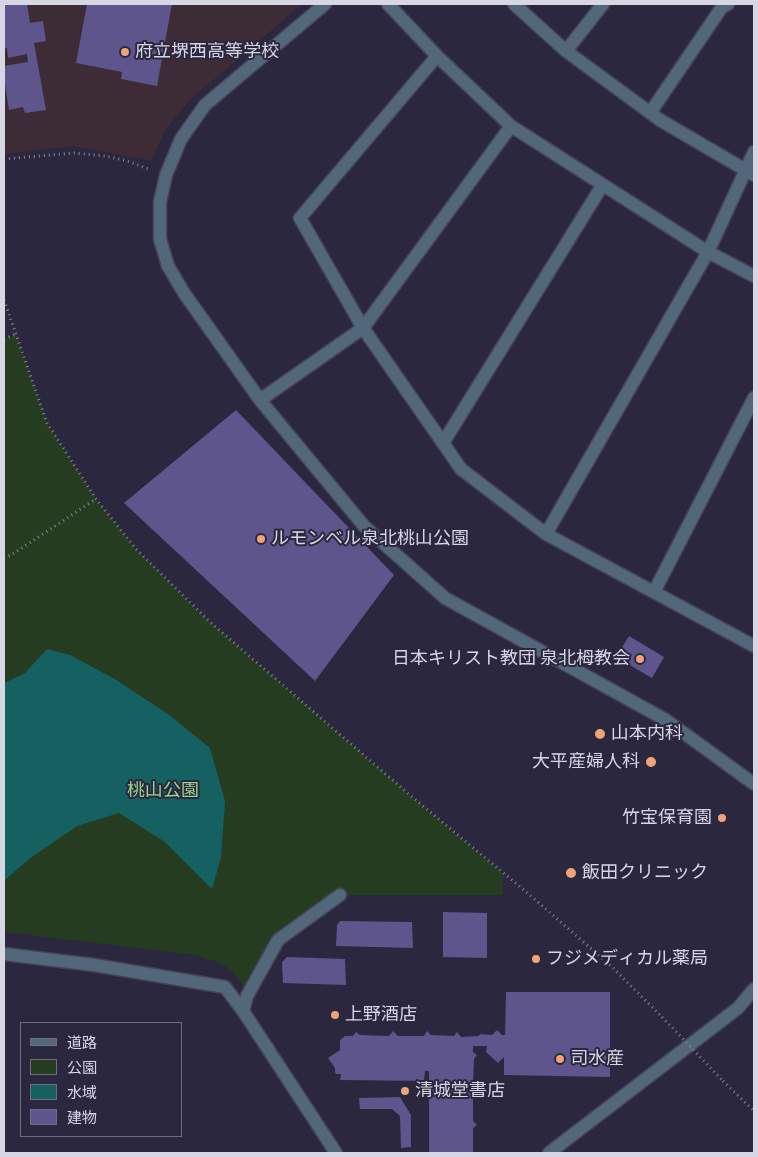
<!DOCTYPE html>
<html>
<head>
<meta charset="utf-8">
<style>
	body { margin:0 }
	#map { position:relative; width:758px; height:1157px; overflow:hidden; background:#2a273e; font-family:Signika,"Noto Sans JP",sans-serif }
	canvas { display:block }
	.frame { position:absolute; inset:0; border:5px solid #d7d6e5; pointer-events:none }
	.legend { position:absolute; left:20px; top:1022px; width:162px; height:115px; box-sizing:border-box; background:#2a273e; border:1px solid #6f6d81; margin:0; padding:6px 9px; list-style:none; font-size:15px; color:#d7d6e5 }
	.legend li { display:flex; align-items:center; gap:10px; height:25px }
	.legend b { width:25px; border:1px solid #6f6d81 }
</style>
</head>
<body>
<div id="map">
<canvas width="758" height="1157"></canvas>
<div class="frame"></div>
<ul class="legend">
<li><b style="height:6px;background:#52677a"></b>道路</li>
<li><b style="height:14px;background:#253c20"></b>公園</li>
<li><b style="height:14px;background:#156162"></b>水域</li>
<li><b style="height:14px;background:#5d558b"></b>建物</li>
</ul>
</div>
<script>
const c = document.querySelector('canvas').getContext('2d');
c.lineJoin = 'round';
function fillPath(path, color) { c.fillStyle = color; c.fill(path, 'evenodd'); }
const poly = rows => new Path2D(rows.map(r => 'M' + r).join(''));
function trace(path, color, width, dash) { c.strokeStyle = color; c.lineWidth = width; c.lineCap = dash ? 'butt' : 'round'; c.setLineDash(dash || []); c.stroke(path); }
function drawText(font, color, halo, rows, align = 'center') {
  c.font = font + ' Signika,"Noto Sans JP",sans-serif'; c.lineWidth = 4; c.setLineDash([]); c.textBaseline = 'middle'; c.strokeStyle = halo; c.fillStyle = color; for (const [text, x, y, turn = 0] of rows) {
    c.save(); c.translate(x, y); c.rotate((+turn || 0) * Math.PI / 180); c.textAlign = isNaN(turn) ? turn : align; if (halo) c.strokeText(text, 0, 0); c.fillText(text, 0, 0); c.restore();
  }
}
const education = poly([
	[4,4,302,4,190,100,166,129,151,161,74,146,4,154]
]);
const green = poly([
	[16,334,47,423,96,499,136,549,210,622,411,796,503,873,503,895,340,895,278,940,247,996,240,980,232,971,218,962,195,955,4,932,4,339]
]);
const water = poly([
	[47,649,70,655,113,678,168,714,210,748,225,801,221,857,212,889,165,842,119,813,77,826,29,859,5,880,4,874,4,683,25,673]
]);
const building = poly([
	[4,4,27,4,30,23,43,21,46,41,34,43,46,110,25,113,23,107,9,110,4,78,4,66,28,62,27,54,8,58,7,48,4,49],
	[87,4,172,4,157,86,121,79,122,72,76,63],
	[236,410,394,575,315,681,124,503],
	[629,636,664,657,652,678,616,657],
	[443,912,487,913,487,958,443,957],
	[340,921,412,922,413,948,336,946,337,925],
	[287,957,345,959,346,985,283,983,282,962],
	[506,992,610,992,610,1077,504,1075,504,1057,498,1063,486,1052,487,1046,473,1046,473,1052,477,1055,474,1059,473,1085,477,1088,473,1092,473,1121,477,1125,473,1128,473,1153,429,1153,429,1071,425,1071,424,1081,340,1080,341,1074,336,1074,335,1072,335,1068,328,1058,340,1050,340,1040,345,1036,353,1036,356,1032,360,1035,389,1036,393,1031,398,1036,424,1036,427,1031,431,1035,454,1036,457,1032,461,1037,478,1036,481,1034,492,1035,497,1030,502,1035,505,1035],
	[400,1097,411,1115,411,1147,401,1148,400,1116,392,1109,360,1109,359,1098]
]);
const path = poly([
	[4,159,74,153,106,156,127,161,151,170],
	[4,300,47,423,96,499,136,549,210,622,411,796,524,890,611,966,662,1017],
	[4,339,16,334],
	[4,558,11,555,96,499],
	[723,1081,754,1111]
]);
const minor = poly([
	[325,4,205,105,181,139,166,175,160,202,160,239,168,266,184,293,260,400,364,526,445,598,666,720,754,784],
	[388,4,437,56,511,126,708,252,754,276],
	[514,4,566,51,660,120,754,175],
	[566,51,603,4],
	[437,56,300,218,363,328,461,469,546,534,754,646],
	[650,113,722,7,728,4],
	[260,400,363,328,511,126],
	[443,443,602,186],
	[546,534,708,252,754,152],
	[654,592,754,398],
	[4,954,94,965,225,987,243,1011,336,1153],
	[243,1011,247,996,278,940,340,895],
	[549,1153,738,1008,754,989]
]);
const pathBridge = poly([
	[662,1017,723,1081]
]);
const markers = [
	[125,52,5,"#efa376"],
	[261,539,5,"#efa376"],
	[640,659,5,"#efa376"],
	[600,734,6,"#efa376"],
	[651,762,6,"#efa376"],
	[722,818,5,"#efa376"],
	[571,873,6,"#efa376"],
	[536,959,5,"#efa376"],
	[335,1015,5,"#efa376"],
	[560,1059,5,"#efa376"],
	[405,1091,5,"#efa376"]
];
const poiNames = [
	["府立堺西高等学校",135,52],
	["ルモンベル泉北桃山公園",271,539],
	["日本キリスト教団 泉北栂教会",630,659,"right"],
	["山本内科",611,734],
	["大平産婦人科",640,762,"right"],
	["竹宝保育園",712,818,"right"],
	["飯田クリニック",582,873],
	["フジメディカル薬局",546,959],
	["上野酒店",345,1015],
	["司水産",570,1059],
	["清城堂書店",415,1091]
];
const parkNames = [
	["桃山公園",163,791]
];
fillPath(education, '#3d2c36');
fillPath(green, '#253c20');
fillPath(water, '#156162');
fillPath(building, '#5d558b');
trace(minor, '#464359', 15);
trace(path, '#888799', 3, [1, 4]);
trace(minor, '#52677a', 12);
trace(pathBridge, '#888799', 3, [1, 4]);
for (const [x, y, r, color] of markers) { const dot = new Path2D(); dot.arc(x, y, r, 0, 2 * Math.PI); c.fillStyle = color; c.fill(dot); trace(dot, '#2a273e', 2); }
drawText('18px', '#d7d6e5', '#2a273e', poiNames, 'left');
drawText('18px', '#99d48b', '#2a273e', parkNames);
</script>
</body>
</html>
